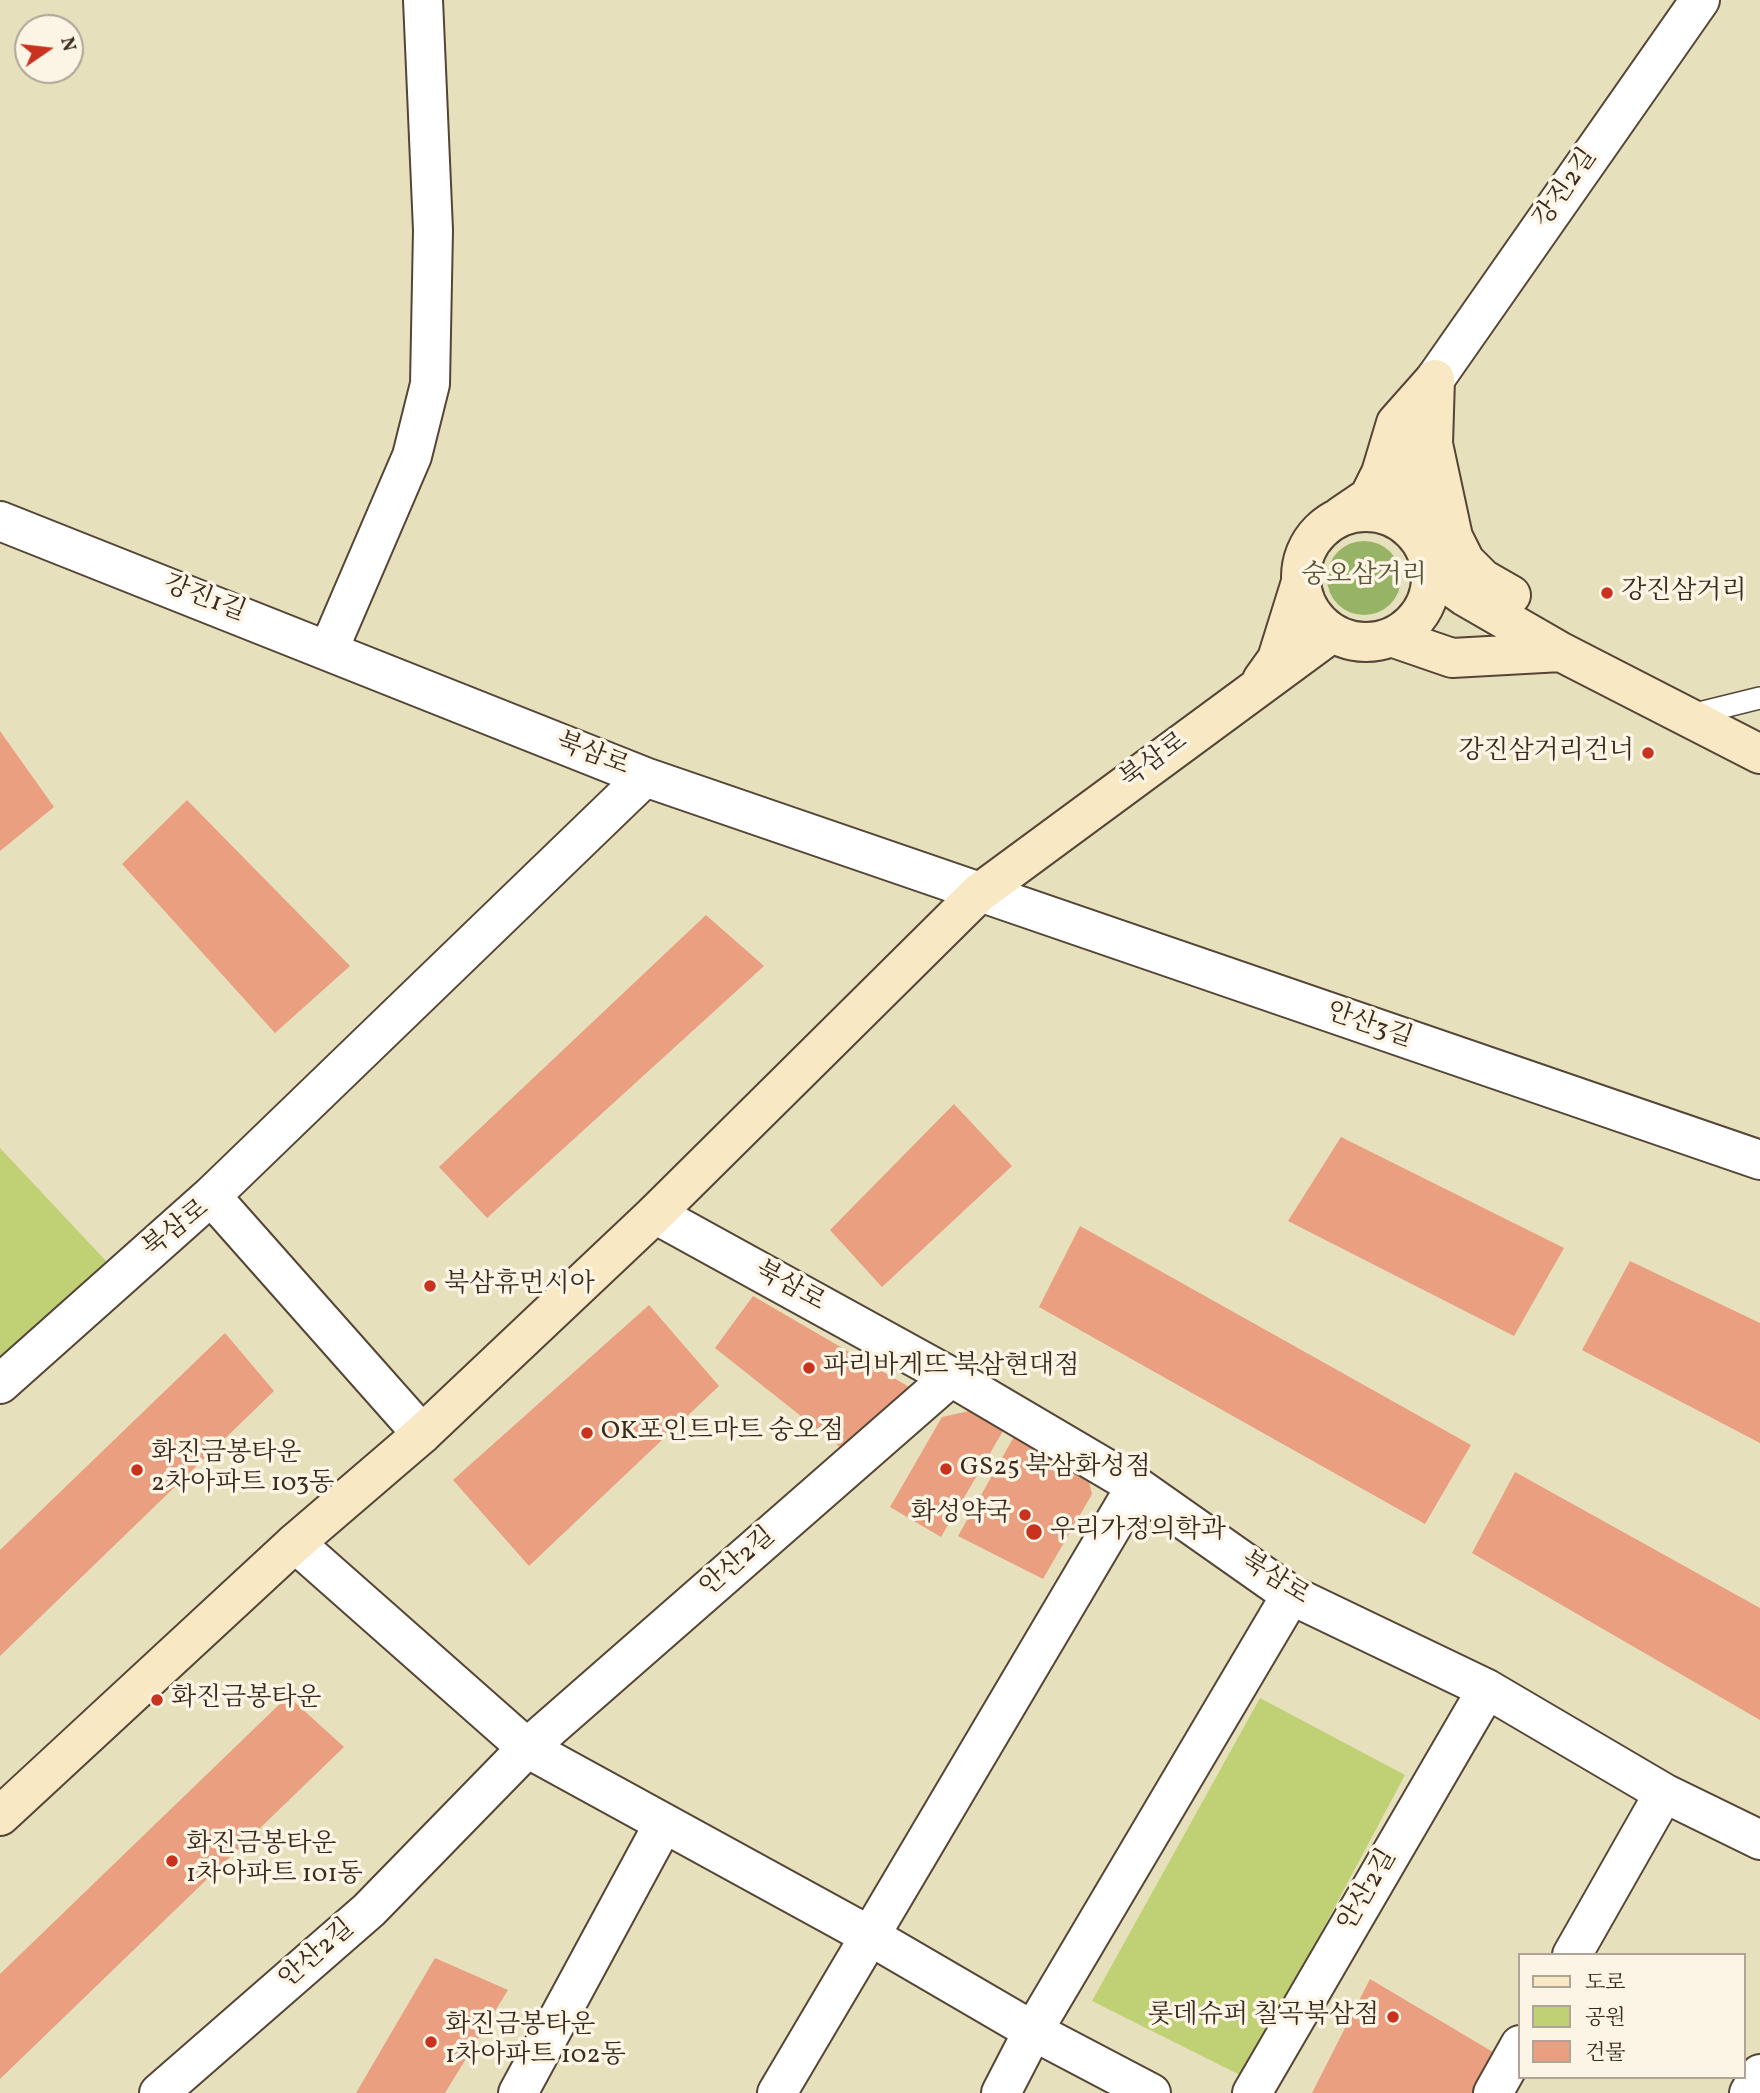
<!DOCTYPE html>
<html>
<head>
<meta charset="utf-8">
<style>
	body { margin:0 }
	#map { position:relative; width:1760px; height:2093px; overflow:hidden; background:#e7e0bc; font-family:Vollkorn,"Noto Serif KR",serif }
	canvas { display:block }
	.legend { position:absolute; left:1518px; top:1953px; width:228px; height:126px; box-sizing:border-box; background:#fcf5e5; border:2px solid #afa495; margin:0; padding:9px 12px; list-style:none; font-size:21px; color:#3b2a1e }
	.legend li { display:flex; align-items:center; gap:14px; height:35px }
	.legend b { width:35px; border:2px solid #afa495 }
	.north { position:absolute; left:14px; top:14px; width:70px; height:70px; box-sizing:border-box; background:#fcf5e5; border:2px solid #afa495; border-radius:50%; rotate:76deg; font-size:19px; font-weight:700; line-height:28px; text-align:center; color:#3b2a1e }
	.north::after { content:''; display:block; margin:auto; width:24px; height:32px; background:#c8321e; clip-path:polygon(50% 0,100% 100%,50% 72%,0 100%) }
</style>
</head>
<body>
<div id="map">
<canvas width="1760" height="2093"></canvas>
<ul class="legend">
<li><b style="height:9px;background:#f8e8c3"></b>도로</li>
<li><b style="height:19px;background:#bfd174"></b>공원</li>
<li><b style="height:19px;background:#e99f80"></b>건물</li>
</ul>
<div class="north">N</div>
</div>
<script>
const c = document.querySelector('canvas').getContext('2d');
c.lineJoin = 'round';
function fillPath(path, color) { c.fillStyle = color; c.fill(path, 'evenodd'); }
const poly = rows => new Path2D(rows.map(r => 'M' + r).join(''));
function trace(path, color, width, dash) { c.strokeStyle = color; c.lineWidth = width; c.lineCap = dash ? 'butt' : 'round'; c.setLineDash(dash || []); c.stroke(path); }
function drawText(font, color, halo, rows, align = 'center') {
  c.font = font + ' Vollkorn,"Noto Serif KR",serif'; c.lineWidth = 7; c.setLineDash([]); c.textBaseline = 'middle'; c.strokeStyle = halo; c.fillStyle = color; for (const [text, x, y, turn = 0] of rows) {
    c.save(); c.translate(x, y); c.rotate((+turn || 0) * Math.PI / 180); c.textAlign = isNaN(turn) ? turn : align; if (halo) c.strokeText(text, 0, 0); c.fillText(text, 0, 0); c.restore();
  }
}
const green = poly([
	[0,1148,107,1262,0,1362],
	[1260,1698,1405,1775,1244,2077,1092,2001]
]);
const forest = poly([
	'1327 578a37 37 0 1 1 74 0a37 37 0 1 1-74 0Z'
]);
const building = poly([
	[0,731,54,807,0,851],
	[187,800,350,966,275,1033,122,864],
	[706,915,764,966,487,1218,439,1167],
	[954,1104,1012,1166,882,1287,830,1230],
	[1341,1137,1564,1248,1514,1336,1288,1221],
	[1080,1226,1471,1445,1425,1524,1039,1307],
	[1630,1261,1760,1323,1760,1443,1582,1350],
	[753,1296,911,1388,840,1447,715,1348],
	[649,1305,719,1386,529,1566,453,1480],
	[225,1333,274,1391,0,1656,0,1550],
	[969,1411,1003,1431,941,1537,890,1507,942,1417],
	[1016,1433,1086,1469,1092,1494,1043,1579,958,1536],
	[1515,1472,1760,1608,1760,1720,1472,1553],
	[288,1696,344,1747,0,2079,0,1974],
	[435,1958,508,1990,445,2093,356,2093],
	[1370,1979,1498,2055,1479,2093,1312,2093]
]);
const lane = poly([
	[1687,716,1760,698]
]);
const street = poly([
	[1435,379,1700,0],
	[0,521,645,777,1760,1160],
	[329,649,412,456,430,384,433,230,423,0],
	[211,1196,422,1434],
	[655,1214,951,1377,1136,1486,1291,1595,1487,1689,1664,1793,1760,1840],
	[0,1384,211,1196,645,777],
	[295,1543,527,1748,870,1936,1033,2031,1151,2093],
	[1572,1955,1664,1793],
	[159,2093,369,1910,527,1748,951,1377],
	[518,2093,664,1823],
	[777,2093,1136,1486],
	[1001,2093,1033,2031,1291,1595],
	[1252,2093,1487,1689],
	[1493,2093,1520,2045],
	[1749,2093,1760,2074]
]);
const secondary = poly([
	[1435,379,1433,444,1453,537,1465,561,1483,579,1511,595],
	'1301 577a65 65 0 1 1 130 0a65 65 0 1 1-130 0Z',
	[1341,516,1369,497,1381,473,1396,423,1435,379],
	[1416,534,1409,499,1423,433],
	[1431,572,1464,596,1561,652,1760,754],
	[1391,637,1452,658,1561,652],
	[1262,680,1277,659,1301,582],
	[0,1816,295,1543,422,1434,655,1214,979,893,1332,633]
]);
const markers = [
	[1607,593,7,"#c8321e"],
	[1648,753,7,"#c8321e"],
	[430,1286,7,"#c8321e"],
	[809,1368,7,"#c8321e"],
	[587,1433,7,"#c8321e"],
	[946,1469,7,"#c8321e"],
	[137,1470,7,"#c8321e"],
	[1025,1515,7,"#c8321e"],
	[1034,1532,9,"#c8321e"],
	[157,1700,7,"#c8321e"],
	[172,1861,7,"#c8321e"],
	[1393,2017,7,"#c8321e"],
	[431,2042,7,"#c8321e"]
];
const streetNames = [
	["강진2길",1567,189,-55],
	["강진1길",204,600,21],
	["북삼로",592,756,21],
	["북삼로",1155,762,-36],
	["안산3길",1369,1027,19],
	["북삼로",177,1230,-38],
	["북삼로",789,1288,29],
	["안산2길",739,1563,-41],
	["북삼로",1274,1580,32],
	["안산2길",1369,1891,-60],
	["안산2길",318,1955,-41]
];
const parkNames = [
	["숭오삼거리",1364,577]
];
const poiNames = [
	["강진삼거리",1621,593],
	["강진삼거리건너",1634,753,"right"],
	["북삼휴먼시아",444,1286],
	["파리바게뜨 북삼현대점",823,1368],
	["OK포인트마트 숭오점",601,1433],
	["화진금봉타운",151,1455],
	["2차아파트 103동",151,1485],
	["GS25 북삼화성점",960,1469],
	["화성약국",1011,1515,"right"],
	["우리가정의학과",1050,1532],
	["화진금봉타운",171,1700],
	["화진금봉타운",186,1846],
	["1차아파트 101동",186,1876],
	["롯데슈퍼 칠곡북삼점",1379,2017,"right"],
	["화진금봉타운",445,2027],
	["1차아파트 102동",445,2057]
];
fillPath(green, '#bfd174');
fillPath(forest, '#97b366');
fillPath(building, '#e99f80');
trace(lane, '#554536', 24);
trace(street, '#554536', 42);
trace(secondary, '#554536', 42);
trace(lane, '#fff', 21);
trace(street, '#fff', 38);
trace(secondary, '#f8e8c3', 38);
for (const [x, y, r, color] of markers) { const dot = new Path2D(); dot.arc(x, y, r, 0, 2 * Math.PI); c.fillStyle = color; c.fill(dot); trace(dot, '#fcf5e5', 2.5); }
drawText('26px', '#3b2a1e', '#fcf5e5', streetNames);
drawText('26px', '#5c5434', '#fcf5e5', parkNames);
drawText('26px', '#3b2a1e', '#fcf5e5', poiNames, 'left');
</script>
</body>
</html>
